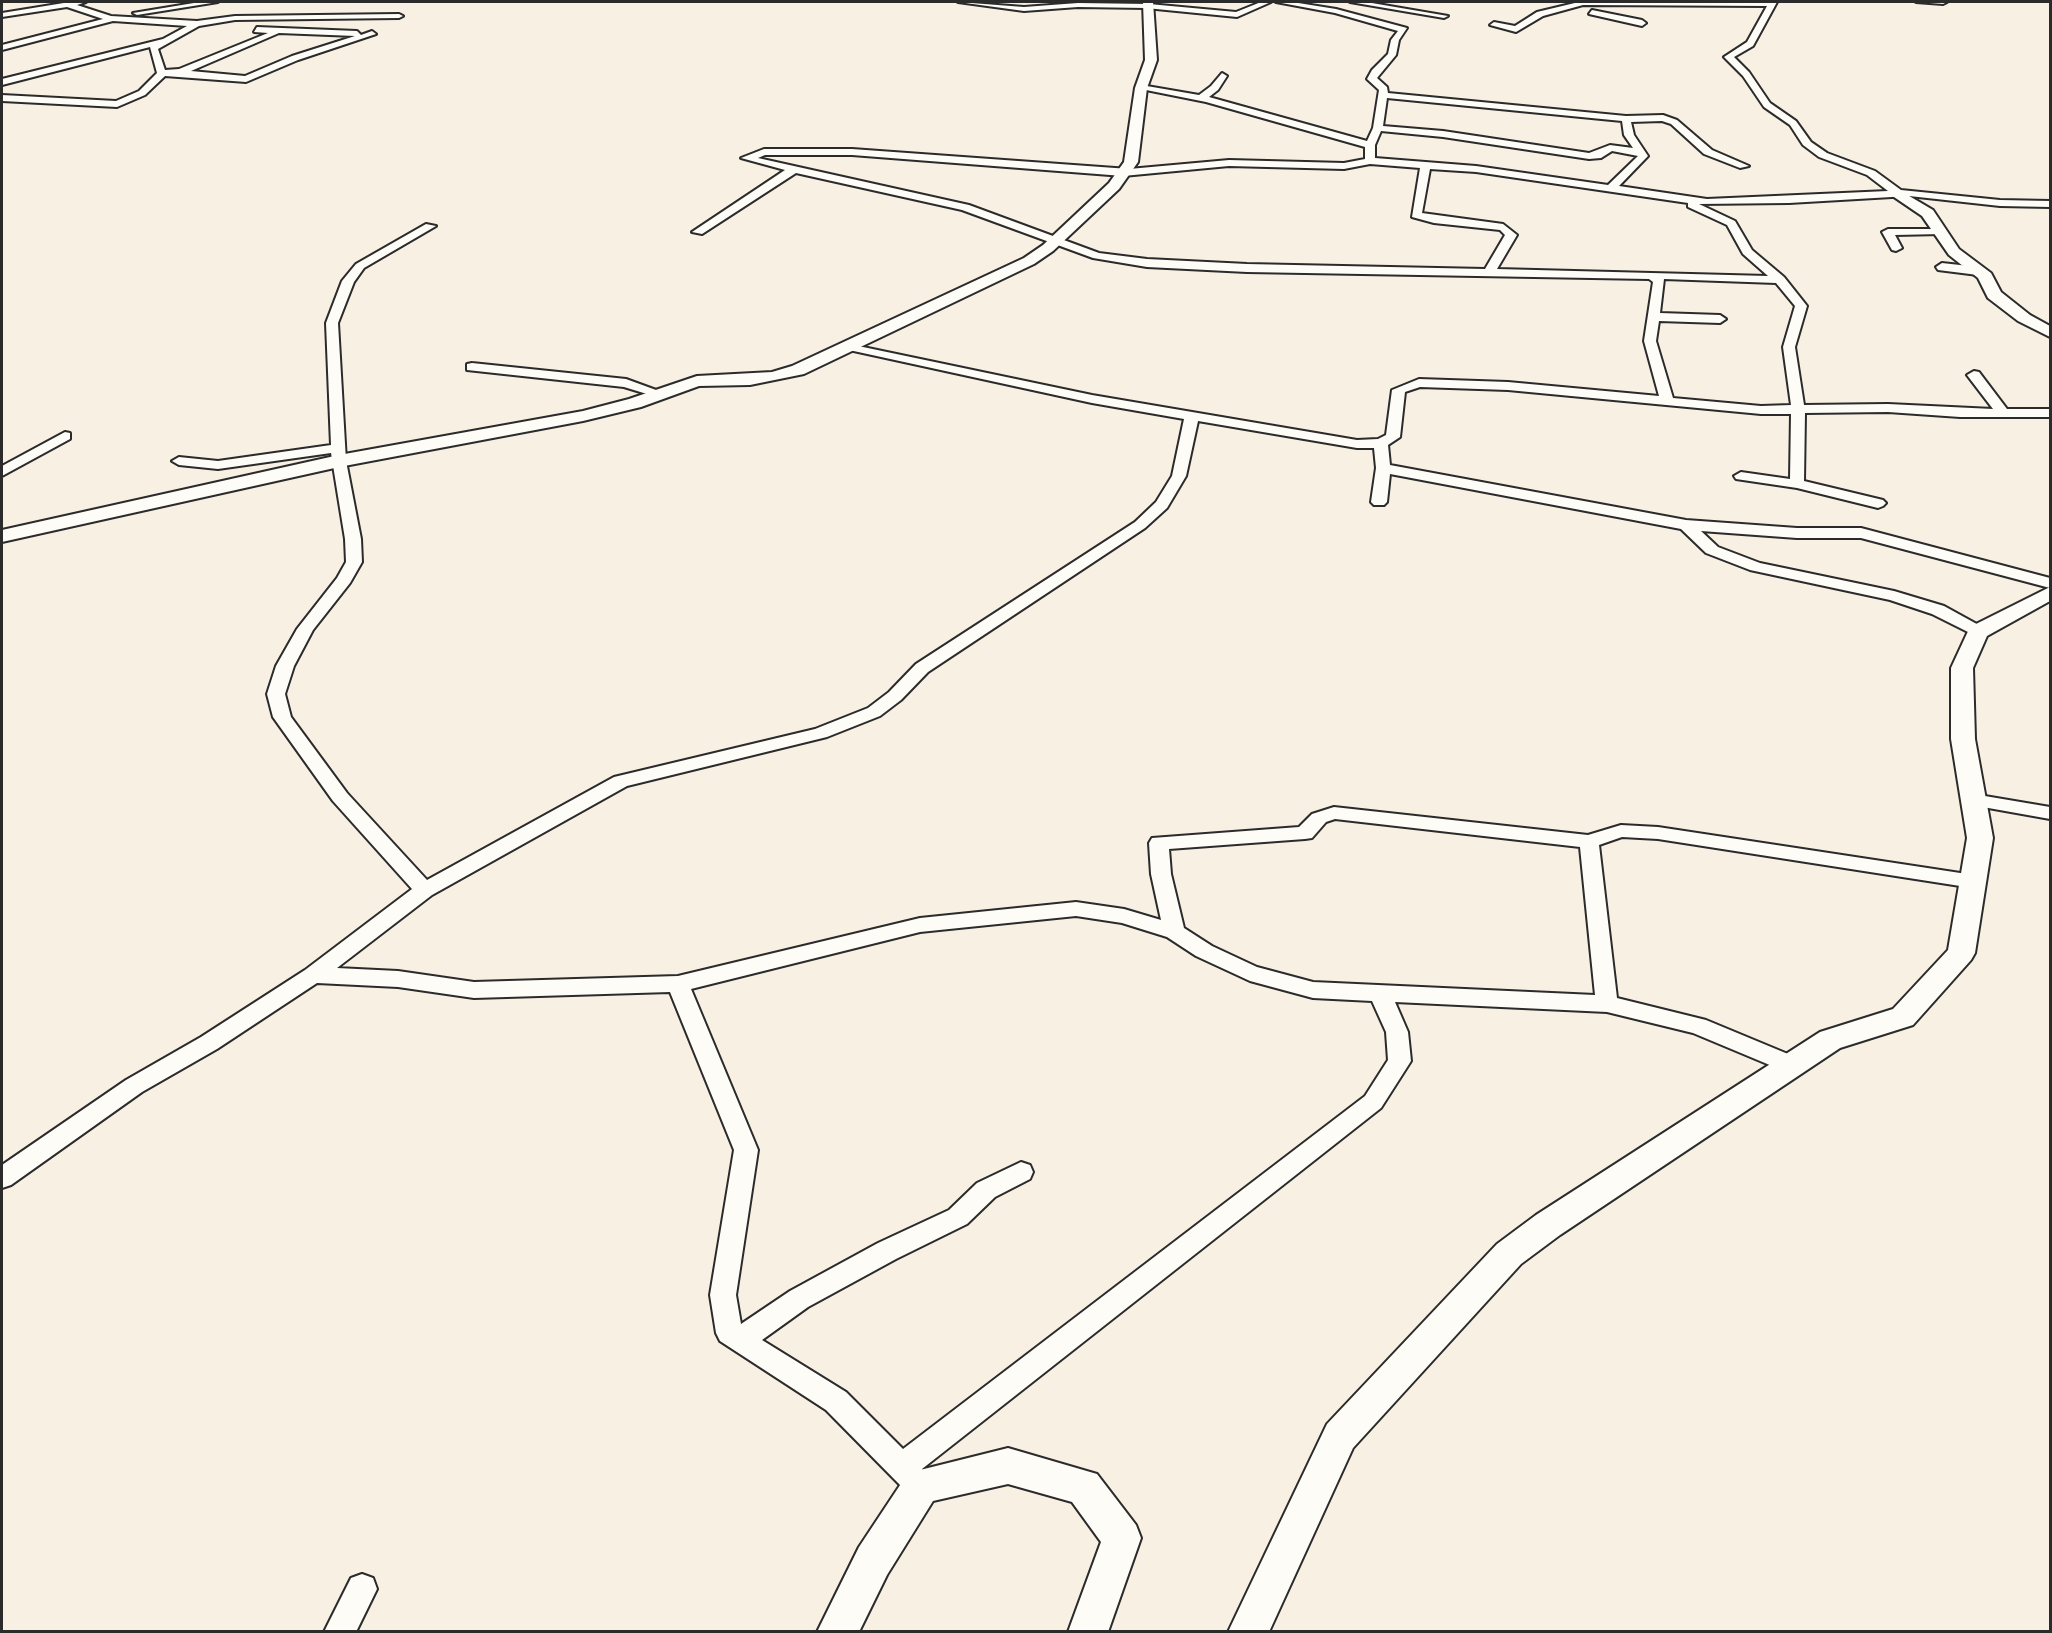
<!DOCTYPE html>
<html>
<head>
<meta charset="utf-8">
<style>
	body { margin:0 }
	#map { position:relative; width:2052px; height:1633px; overflow:hidden; background:#f9f0e4; font-family:Caveat,sans-serif }
	canvas { display:block }
	.frame { position:absolute; inset:0; border:3px solid #2b2b2b; pointer-events:none }
</style>
</head>
<body>
<div id="map">
<canvas width="2052" height="1633"></canvas>
<div class="frame"></div>
</div>
<script>
const c = document.querySelector('canvas').getContext('2d');
c.lineJoin = 'round';
const poly = rows => new Path2D(rows.map(r => 'M' + r).join(''));
function trace(path, color, width, dash) { c.strokeStyle = color; c.lineWidth = width; c.lineCap = dash ? 'butt' : 'round'; c.setLineDash(dash || []); c.stroke(path); }
function fillPath(path, color) { c.fillStyle = color; c.fill(path, 'evenodd'); }
const minor = poly([
	[70,2,86,2,77,5,111,16,197,21,235,16,399,14,403,16,399,18,235,20,199,26,158,49,165,70,179,69,268,33,254,32,257,27,357,31,361,35,372,31,376,34,298,60,246,82,165,76,145,95,117,107,2,101,2,95,116,101,139,91,157,73,150,47,2,85,2,79,163,39,187,26,113,21,2,50,2,45,103,19,67,7,2,17,2,13,70,2],
	[279,33,355,36,292,56,245,76,191,71,279,33],
	[200,2,218,2,137,15,133,13,200,2],
	[958,2,1024,7,1078,3,1149,4,1236,12,1261,2,1271,2,1237,17,1146,8,1078,7,1024,11,958,2],
	[1276,2,1292,2,1336,9,1407,28,1399,40,1396,55,1377,78,1387,87,1388,93,1626,116,1663,115,1677,120,1712,150,1749,166,1740,168,1704,154,1671,124,1662,121,1631,122,1634,135,1648,156,1619,186,1707,199,1888,191,1867,175,1819,157,1803,145,1790,125,1764,107,1743,76,1724,57,1747,42,1767,6,1583,5,1543,16,1516,32,1490,25,1494,22,1515,26,1537,12,1579,2,1777,2,1753,46,1734,57,1749,72,1770,103,1796,121,1811,142,1827,153,1875,171,1901,190,2000,200,2050,201,2050,207,2000,206,1909,196,1789,203,1699,204,1735,221,1752,250,1784,277,1807,306,1795,347,1804,405,1888,404,1993,409,1967,375,1974,371,1979,372,2007,409,2050,409,2050,417,1960,417,1888,412,1805,413,1804,481,1883,500,1886,503,1883,506,1878,508,1797,488,1736,479,1734,476,1741,472,1790,479,1791,414,1761,414,1508,390,1420,387,1405,392,1400,437,1388,445,1390,465,1686,520,1797,528,1861,528,2050,578,2050,588,1861,538,1797,538,1701,531,1718,547,1760,563,1894,591,1944,606,1984,628,1986,632,1978,637,1932,614,1890,600,1750,570,1706,553,1681,529,1390,474,1387,502,1384,505,1374,505,1371,502,1376,468,1374,448,1357,448,1198,421,1186,476,1167,508,1145,528,928,672,901,700,880,716,827,737,627,786,432,895,337,968,398,971,474,982,678,976,920,918,1076,902,1124,909,1161,920,1151,874,1149,843,1152,838,1299,827,1312,814,1334,807,1588,835,1621,825,1658,827,1980,876,1983,881,1980,886,1973,888,1658,839,1622,837,1599,845,1617,998,1706,1020,1800,1059,1803,1065,1800,1071,1792,1074,1784,1071,1693,1033,1607,1012,1395,1002,1408,1032,1411,1061,1381,1108,922,1469,925,1476,921,1486,911,1490,901,1486,826,1410,720,1341,716,1333,710,1295,734,1150,670,992,474,998,398,987,317,983,217,1049,142,1092,11,1185,2,1188,2,1165,126,1080,201,1037,305,970,412,889,333,801,273,717,267,694,276,666,297,629,337,578,346,562,345,539,331,453,218,469,179,465,172,461,179,457,218,461,331,445,326,323,342,281,356,264,426,224,436,226,364,268,354,282,338,323,346,461,361,539,362,562,350,583,313,630,294,666,285,694,291,717,347,793,427,880,614,777,815,729,868,708,889,692,916,664,1135,522,1156,502,1172,476,1184,419,1092,403,849,350,844,349,844,343,1092,395,1357,440,1378,439,1386,435,1392,390,1419,379,1508,382,1659,396,1644,341,1653,282,1649,279,1247,272,1147,267,1093,258,962,210,796,173,702,234,692,232,785,170,741,158,764,149,852,149,1129,169,1229,160,1344,163,1365,159,1365,147,1206,102,1136,88,1141,85,1199,95,1211,86,1222,73,1227,76,1218,90,1209,97,1367,141,1373,128,1379,90,1367,79,1372,70,1388,54,1391,40,1398,31,1335,13,1276,2],
	[1387,98,1622,121,1624,135,1633,148,1610,145,1589,153,1443,131,1383,126,1387,98],
	[1381,131,1443,137,1589,159,1601,158,1612,151,1638,156,1608,185,1476,166,1375,158,1375,145,1381,131],
	[765,155,852,155,1123,176,1229,166,1344,169,1370,164,1420,168,1412,217,1434,223,1500,230,1505,235,1485,269,1247,264,1147,259,1099,253,969,205,758,158,765,155],
	[1430,169,1476,172,1688,203,1688,207,1727,225,1743,254,1768,276,1497,269,1517,235,1503,224,1422,213,1430,169],
	[1664,279,1776,283,1795,306,1783,347,1791,405,1761,406,1673,398,1656,341,1659,321,1720,323,1726,319,1720,315,1660,313,1664,279],
	[1335,819,1580,847,1595,995,1313,982,1257,967,1212,946,1184,928,1171,874,1169,849,1305,839,1312,838,1326,822,1335,819],
	[1076,916,1122,923,1167,937,1196,956,1250,981,1313,998,1372,1001,1386,1032,1388,1060,1365,1096,903,1449,846,1392,762,1340,808,1307,896,1259,967,1224,995,1197,1030,1179,1033,1172,1030,1165,1021,1162,977,1183,949,1210,878,1243,790,1291,741,1324,736,1295,758,1150,691,989,920,932,1076,916],
	[1350,2,1366,2,1448,16,1444,18,1350,2],
	[1916,2,1947,2,1943,4,1916,2],
	[1592,10,1642,20,1646,23,1642,26,1589,14,1592,10],
	[1938,229,1944,232,1942,234,1895,235,1902,248,1896,251,1892,250,1882,232,1888,229,1938,229],
	[1942,263,1978,267,1984,271,1978,275,1938,270,1936,267,1942,263],
	[472,363,626,379,667,394,660,398,624,387,467,370,467,364,472,363],
	[65,432,70,433,70,439,2,476,2,466,65,432],
	[1973,794,2050,807,2050,819,1966,804,1963,800,1966,796,1973,794],
	[362,1574,373,1578,377,1589,356,1632,324,1632,351,1578,362,1574]
]);
const tertiary = poly([
	[1143,2,1153,2,1157,60,1147,88,1138,162,1119,189,1053,251,1034,264,804,374,750,385,699,386,641,407,583,421,339,467,2,542,2,530,339,455,583,411,629,399,697,376,772,372,792,366,1024,258,1043,245,1109,183,1124,162,1135,88,1145,60,1143,2],
	[1899,190,1933,210,1959,249,1991,273,2001,292,2030,315,2050,326,2050,337,2018,321,1988,298,1978,278,1949,255,1922,216,1894,197,1892,194,1899,190],
	[2050,587,2050,601,1987,636,1973,668,1975,739,1993,838,1975,953,1971,960,1913,1025,1840,1048,1560,1235,1521,1264,1353,1448,1269,1632,1228,1632,1327,1424,1497,1244,1536,1215,1820,1032,1893,1009,1948,950,1967,838,1951,739,1951,668,1970,627,2050,587],
	[1008,1448,1097,1474,1136,1525,1141,1538,1108,1632,1068,1632,1101,1542,1072,1502,1008,1484,933,1501,887,1575,859,1632,817,1632,859,1547,908,1473,1008,1448]
]);
trace(minor, '#2b2b2b', 4);
trace(tertiary, '#2b2b2b', 4);
fillPath(minor, '#fdfcf7');
fillPath(tertiary, '#fdfcf7');
</script>
</body>
</html>
